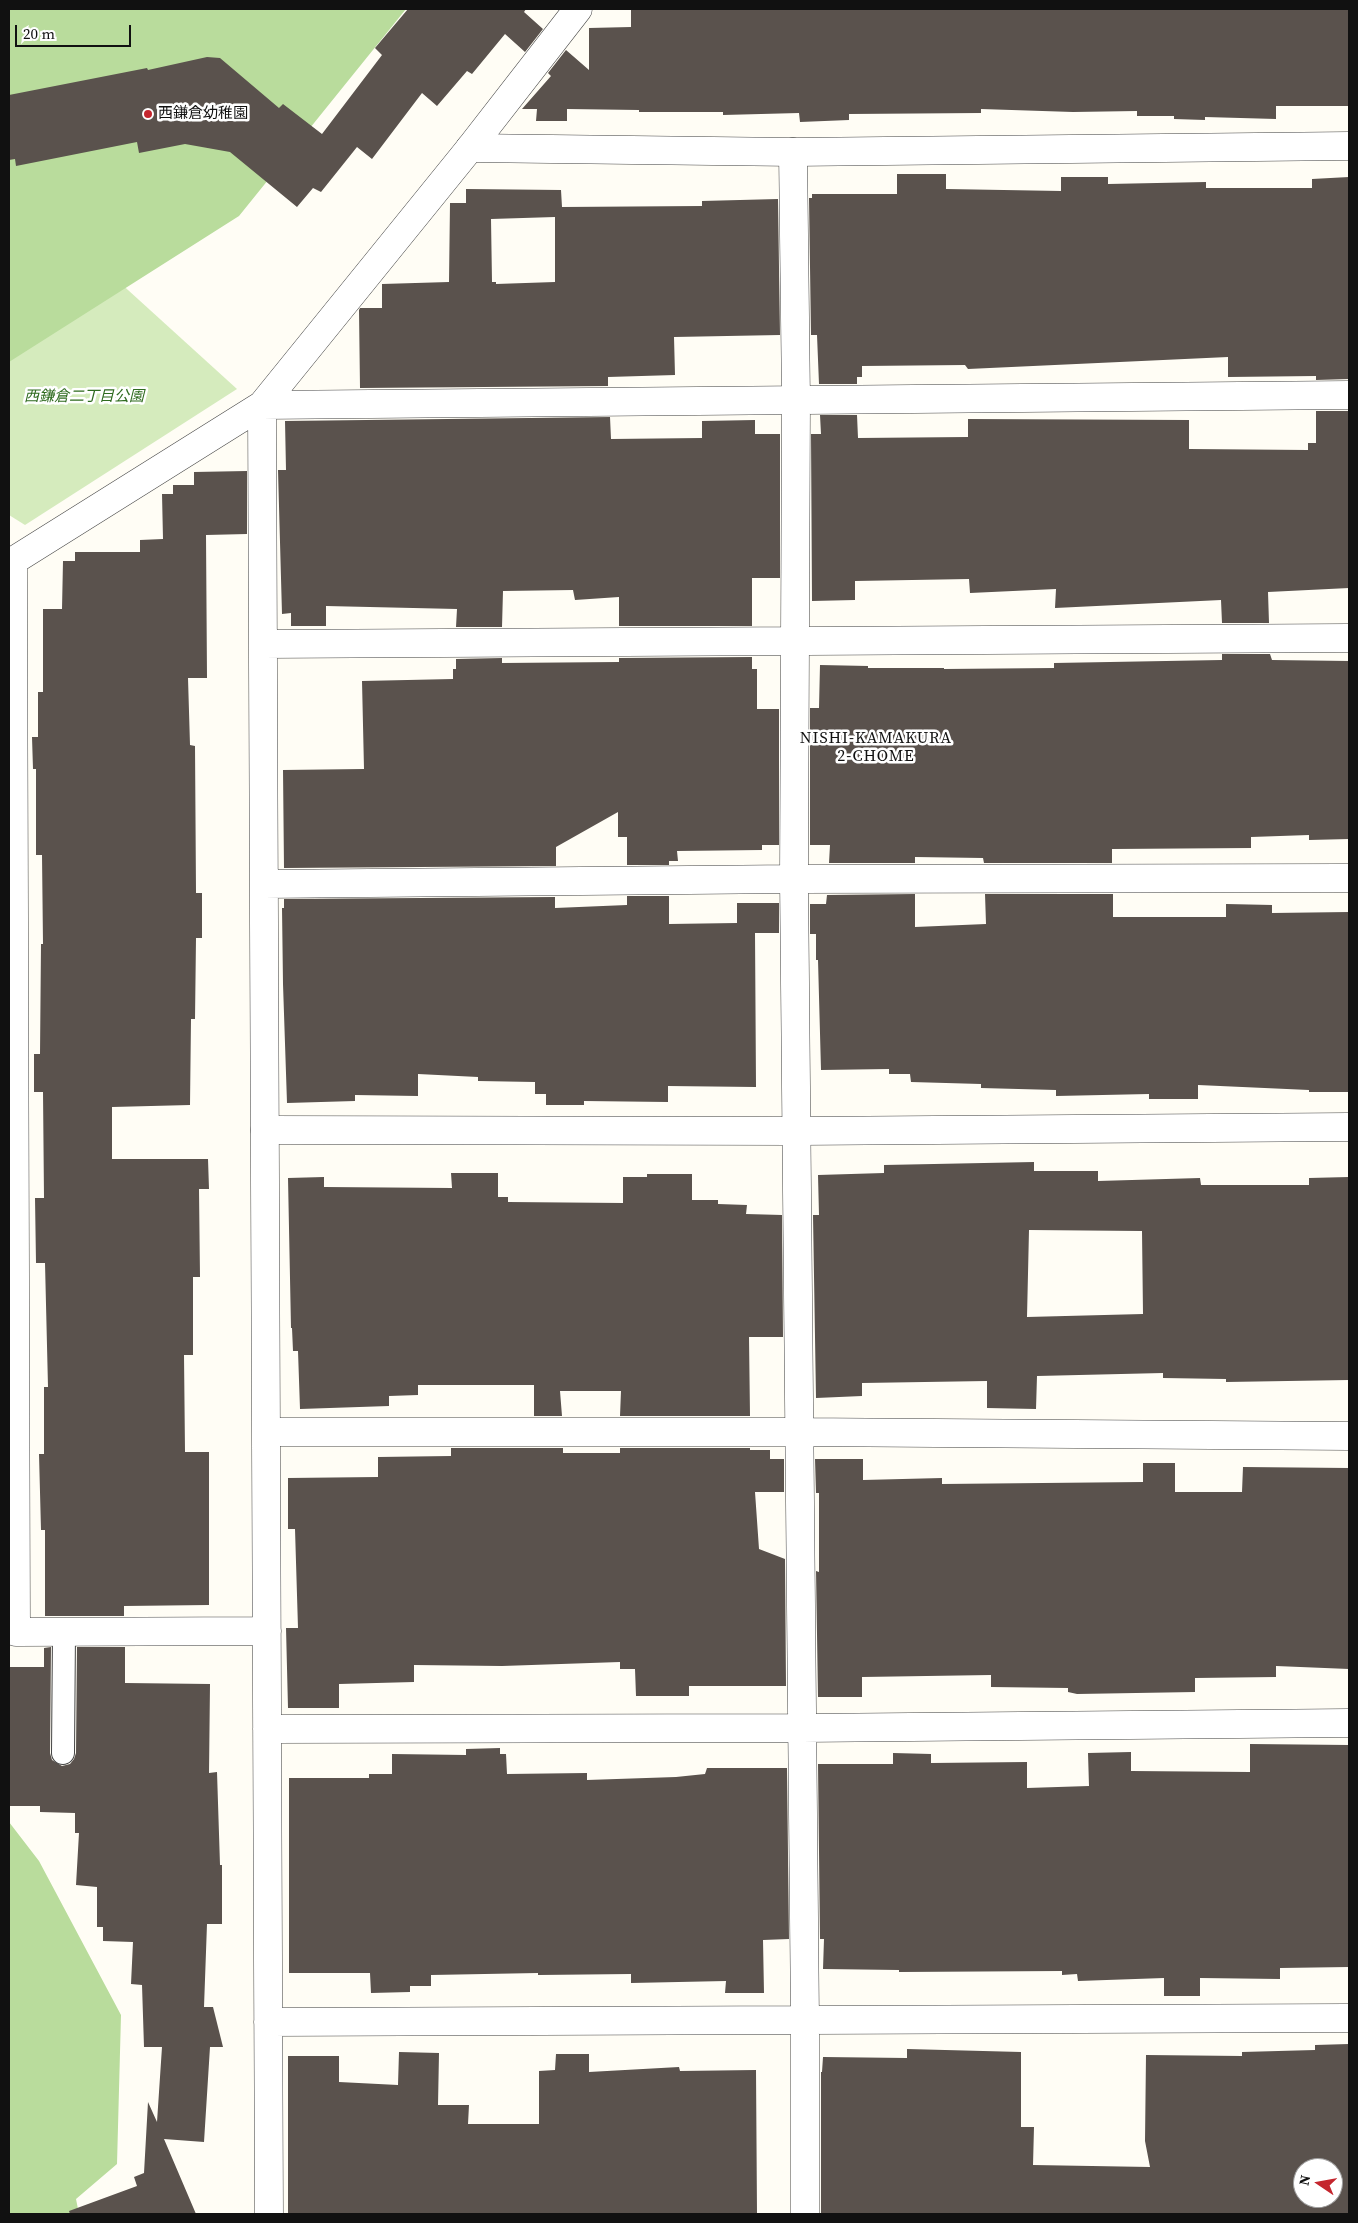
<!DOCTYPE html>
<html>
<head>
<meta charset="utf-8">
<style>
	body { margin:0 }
	#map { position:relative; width:1358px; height:2223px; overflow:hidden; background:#fffdf5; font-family:"Source Serif 4",serif }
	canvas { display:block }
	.frame { position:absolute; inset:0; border:10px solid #111; pointer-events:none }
	.north { position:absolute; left:1293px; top:2158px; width:50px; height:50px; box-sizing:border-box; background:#fff; border:1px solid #a0a0a0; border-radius:50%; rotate:282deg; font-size:14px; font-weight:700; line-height:20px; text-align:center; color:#111 }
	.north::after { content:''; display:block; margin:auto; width:18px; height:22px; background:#c4262e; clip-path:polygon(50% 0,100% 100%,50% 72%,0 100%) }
	.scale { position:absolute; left:15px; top:25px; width:116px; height:22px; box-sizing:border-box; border:2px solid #111; border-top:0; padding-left:6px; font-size:15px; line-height:18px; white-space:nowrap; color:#111; -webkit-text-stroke:4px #fff; paint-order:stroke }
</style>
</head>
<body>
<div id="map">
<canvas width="1358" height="2223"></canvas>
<div class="frame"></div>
<div class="north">N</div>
<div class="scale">20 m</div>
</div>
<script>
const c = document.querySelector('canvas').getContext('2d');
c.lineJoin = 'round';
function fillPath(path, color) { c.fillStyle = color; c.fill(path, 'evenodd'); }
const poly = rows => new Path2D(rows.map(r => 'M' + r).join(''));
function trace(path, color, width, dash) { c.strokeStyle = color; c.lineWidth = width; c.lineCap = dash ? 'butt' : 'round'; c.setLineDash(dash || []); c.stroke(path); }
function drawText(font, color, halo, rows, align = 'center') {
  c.font = font + ' "Source Serif 4","Noto Sans JP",serif'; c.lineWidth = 5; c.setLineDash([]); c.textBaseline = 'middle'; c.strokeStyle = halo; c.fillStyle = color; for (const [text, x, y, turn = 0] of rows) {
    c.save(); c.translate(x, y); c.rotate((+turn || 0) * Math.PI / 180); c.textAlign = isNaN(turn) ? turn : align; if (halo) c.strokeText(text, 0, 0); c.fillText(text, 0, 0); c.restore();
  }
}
const green = poly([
	[117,280,237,389,25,525,9,515,9,331]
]);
const forest = poly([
	[11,9,406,9,239,216,9,362,9,11],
	[9,1822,39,1861,121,2015,117,2164,76,2199,79,2214,9,2214]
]);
const building = poly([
	[408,9,526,9,524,12,543,29,525,52,505,34,472,74,467,71,437,106,422,93,372,159,357,147,321,192,313,188,297,207,230,152,185,144,139,153,137,142,16,166,15,159,9,160,9,95,147,68,148,70,207,57,220,58,279,108,283,104,322,134,382,55,375,48],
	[631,9,1349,9,1349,106,1276,106,1276,119,1205,117,1205,120,1174,119,1174,116,1137,116,1137,111,1073,112,981,109,981,113,849,114,849,120,800,122,799,113,723,115,723,112,639,112,639,110,567,109,567,121,536,121,537,109,522,109,551,76,548,73,566,50,589,70,589,28,631,27],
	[897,174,946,174,946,189,1061,191,1061,177,1108,177,1108,184,1206,182,1206,188,1312,188,1312,179,1349,177,1349,379,1316,380,1316,376,1228,377,1228,357,968,369,965,365,862,366,862,377,857,377,857,384,819,384,817,335,811,335,809,198,812,198,812,194,897,194],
	[466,189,561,190,562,207,702,206,702,201,778,199,780,335,674,337,675,375,608,377,608,386,360,388,359,310,360,308,382,308,382,284,449,282,450,203,466,203],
	[555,217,555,282,496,284,496,282,492,282,491,219],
	[1316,411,1349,411,1349,588,1268,592,1269,623,1222,623,1221,600,1055,608,1056,589,970,593,969,579,855,581,855,600,812,601,811,434,821,434,820,415,857,415,858,438,968,437,968,419,1189,420,1189,449,1308,450,1308,443,1316,443],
	[610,417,611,439,702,438,702,421,755,420,755,434,780,434,780,578,752,578,752,626,619,626,619,597,575,600,573,590,503,591,502,627,456,627,457,609,326,606,326,626,291,626,291,613,282,614,278,470,286,470,285,421],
	[247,471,247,534,206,535,207,678,188,678,190,745,195,746,196,893,202,893,202,938,196,938,195,1019,191,1019,190,1105,112,1107,112,1159,208,1159,209,1189,199,1189,200,1277,193,1277,193,1355,184,1355,185,1452,209,1452,209,1605,124,1606,124,1616,45,1616,45,1530,41,1530,39,1454,44,1454,44,1387,48,1387,45,1263,36,1263,35,1198,44,1198,43,1092,34,1092,34,1054,40,1054,41,944,43,944,42,855,36,855,36,769,33,769,32,737,38,737,38,692,43,692,43,609,62,609,63,561,75,561,75,552,140,552,140,540,163,539,162,494,173,494,173,485,194,485,194,472],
	[1222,654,1270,654,1272,660,1349,661,1349,839,1309,840,1309,835,1251,837,1251,848,1112,849,1112,863,984,863,983,858,915,857,915,863,829,863,830,845,810,845,810,708,819,708,820,665,868,666,868,668,944,668,944,669,1054,668,1054,663,1222,660],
	[752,657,752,669,757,669,757,709,779,709,779,845,762,845,762,850,677,851,678,861,669,861,669,865,627,865,627,837,618,837,618,812,556,847,556,866,284,868,283,770,364,769,362,681,453,679,453,669,456,669,456,659,502,658,502,663,619,662,619,658],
	[915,894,915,927,986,924,985,894,1113,894,1113,917,1226,917,1226,904,1272,905,1272,913,1349,912,1349,1092,1309,1092,1309,1090,1198,1085,1198,1099,1149,1099,1149,1094,1056,1096,1056,1090,981,1088,981,1084,911,1082,910,1074,889,1074,889,1069,821,1070,818,960,816,960,816,934,810,934,810,904,826,904,827,895],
	[627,896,669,896,669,924,737,923,737,903,779,903,779,933,755,933,756,1087,668,1086,668,1102,584,1101,584,1105,546,1105,546,1094,535,1094,535,1082,478,1081,478,1077,418,1074,418,1096,355,1095,355,1101,287,1103,283,984,282,908,284,908,284,899,555,897,555,908,627,905],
	[1034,1162,1034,1171,1098,1171,1098,1181,1200,1178,1201,1185,1309,1185,1309,1178,1349,1177,1349,1380,1226,1382,1226,1379,1163,1378,1163,1373,1037,1376,1036,1409,987,1408,987,1381,862,1383,862,1396,816,1398,813,1215,819,1215,818,1175,884,1173,884,1165],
	[1029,1230,1142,1231,1143,1314,1027,1317],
	[451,1173,498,1173,498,1197,508,1197,508,1202,623,1203,623,1177,647,1177,647,1174,692,1174,692,1200,718,1200,718,1204,747,1205,746,1214,782,1215,783,1337,749,1337,750,1416,620,1416,621,1391,560,1391,562,1416,534,1416,534,1385,418,1385,418,1395,389,1396,389,1406,300,1409,298,1351,293,1351,292,1328,291,1328,288,1178,324,1177,324,1187,452,1188],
	[451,1448,563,1448,563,1453,620,1453,620,1448,750,1448,750,1450,770,1450,770,1459,784,1459,784,1492,755,1492,759,1549,785,1559,786,1686,689,1686,689,1696,636,1696,635,1669,620,1669,620,1662,502,1666,414,1665,414,1682,339,1684,339,1708,288,1708,286,1628,298,1628,295,1529,288,1529,288,1478,378,1477,378,1457,451,1456],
	[815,1459,863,1459,863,1480,942,1478,942,1484,1143,1482,1143,1463,1175,1463,1175,1492,1242,1492,1243,1467,1349,1468,1349,1669,1276,1666,1276,1677,1195,1678,1195,1692,1077,1694,1068,1692,1068,1688,991,1687,991,1675,862,1677,862,1697,818,1697,816,1571,819,1572,819,1493,816,1493],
	[51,1647,50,1753,52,1760,62,1766,70,1764,74,1759,76,1753,77,1647,125,1647,125,1683,210,1684,209,1773,217,1772,220,1865,222,1865,222,1924,207,1924,204,2007,213,2007,223,2047,210,2047,204,2142,164,2139,196,2214,70,2214,69,2211,137,2186,134,2177,144,2173,148,2102,157,2122,162,2047,144,2047,142,1985,131,1984,133,1942,103,1941,103,1927,97,1927,97,1887,76,1885,79,1833,75,1833,75,1813,40,1812,40,1806,9,1806,9,1667,44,1667,44,1648],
	[1250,1744,1349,1745,1349,1967,1280,1968,1280,1979,1200,1978,1200,1996,1164,1996,1164,1978,1078,1981,1077,1974,1062,1975,1062,1971,899,1972,899,1970,823,1969,824,1939,820,1939,818,1764,893,1764,893,1753,931,1754,931,1763,1027,1762,1027,1788,1089,1786,1088,1753,1131,1752,1131,1771,1250,1772],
	[500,1748,500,1754,506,1754,507,1774,587,1773,587,1780,676,1777,705,1774,707,1768,787,1768,789,1939,763,1940,764,1993,725,1993,726,1981,631,1983,631,1974,538,1975,538,1973,431,1975,431,1986,410,1986,410,1992,371,1993,370,1973,289,1973,289,1778,369,1778,369,1774,392,1774,392,1754,466,1755,466,1749],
	[1349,2044,1349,2214,821,2214,821,2072,822,2072,823,2057,907,2058,907,2049,1021,2052,1021,2127,1034,2127,1033,2165,1150,2167,1145,2141,1146,2055,1242,2056,1242,2052,1315,2050,1315,2045],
	[1303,2168,1333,2168,1333,2198,1303,2198],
	[399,2052,439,2053,438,2105,469,2105,468,2124,539,2124,539,2071,555,2070,556,2054,589,2054,589,2072,679,2067,680,2071,756,2070,757,2214,288,2214,288,2056,339,2056,339,2082,398,2085]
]);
const service = poly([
	[63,1753,64,1632]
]);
const minor = poly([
	[793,152,796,400,794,879,805,2020,805,2214],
	[263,644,1349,638],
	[264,884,794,879,1349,878],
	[266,1432,799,1432,1349,1436],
	[267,1631,16,1632,13,561,262,405,470,148,578,9],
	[267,1729,802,1728,1349,1723],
	[268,2022,1349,2018],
	[269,2214,262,405,1349,395]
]);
const tertiary = poly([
	[470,148,793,152,1349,146],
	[265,1130,798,1131,1349,1127]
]);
const markers = [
	[148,114,5,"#c4262e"]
];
const poiNames = [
	["西鎌倉幼稚園",158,114]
];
const parkNames = [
	["西鎌倉二丁目公園",84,397]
];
const neighbourhoodNames = [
	["NISHI-KAMAKURA",876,739],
	["2-CHOME",876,757]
];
fillPath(green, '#d5ebbd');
fillPath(forest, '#b9dc9c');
fillPath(building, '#5a524d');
trace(service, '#444', 24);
trace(minor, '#444', 29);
trace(tertiary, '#444', 29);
trace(service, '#fff', 22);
trace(minor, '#fff', 28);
trace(tertiary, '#fff', 28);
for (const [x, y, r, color] of markers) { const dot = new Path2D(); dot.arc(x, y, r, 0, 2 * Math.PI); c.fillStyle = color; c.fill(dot); trace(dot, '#fff', 2); }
drawText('15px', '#111', '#fff', poiNames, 'left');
drawText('italic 15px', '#2f6b1f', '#fff', parkNames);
c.letterSpacing = '1px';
drawText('16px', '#111', '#fff', neighbourhoodNames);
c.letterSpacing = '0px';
</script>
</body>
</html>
